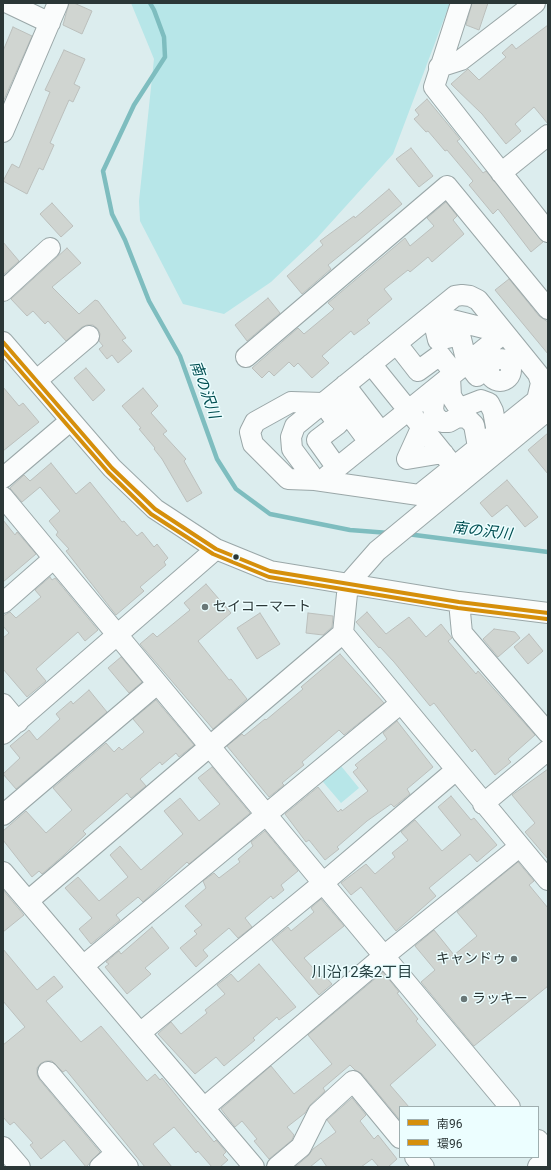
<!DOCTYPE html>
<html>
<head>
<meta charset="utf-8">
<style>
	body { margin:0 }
	#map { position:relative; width:551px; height:1170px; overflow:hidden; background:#dcedee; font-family:Roboto,"Noto Sans JP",sans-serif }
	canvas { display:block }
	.frame { position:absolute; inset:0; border:4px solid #2b3737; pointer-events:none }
	.legend { position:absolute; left:399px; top:1106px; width:140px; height:52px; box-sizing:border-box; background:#ecfeff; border:1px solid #9faeaf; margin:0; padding:5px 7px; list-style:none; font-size:12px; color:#2b3737 }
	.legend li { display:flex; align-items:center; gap:8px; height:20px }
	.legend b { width:20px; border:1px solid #9faeaf }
</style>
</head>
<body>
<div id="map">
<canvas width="551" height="1170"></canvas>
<div class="frame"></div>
<ul class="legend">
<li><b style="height:5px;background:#d58f0b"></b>南96</li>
<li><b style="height:5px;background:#d58f0b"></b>環96</li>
</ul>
</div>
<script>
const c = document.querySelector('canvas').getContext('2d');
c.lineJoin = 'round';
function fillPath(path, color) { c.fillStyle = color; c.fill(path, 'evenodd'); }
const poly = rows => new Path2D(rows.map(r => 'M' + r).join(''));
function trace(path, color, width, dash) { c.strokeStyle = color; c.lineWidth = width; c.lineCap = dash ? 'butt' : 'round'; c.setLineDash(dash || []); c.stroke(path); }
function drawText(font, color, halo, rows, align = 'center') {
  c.font = font + ' Roboto,"Noto Sans JP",sans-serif'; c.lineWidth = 3; c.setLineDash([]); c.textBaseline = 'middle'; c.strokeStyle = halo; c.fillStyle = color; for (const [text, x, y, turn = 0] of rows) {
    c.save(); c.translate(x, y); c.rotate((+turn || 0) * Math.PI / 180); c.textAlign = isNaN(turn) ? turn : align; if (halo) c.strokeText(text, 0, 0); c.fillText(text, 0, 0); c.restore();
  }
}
const green = poly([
	[131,3,450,3,393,154,317,238,271,282,224,314,183,304,140,221,139,201,154,59],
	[337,761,359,788,341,803,318,776]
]);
const stream = poly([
	[150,3,154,10,164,37,165,57,134,105,103,171,112,214,125,240,149,301,180,356,217,459,236,489,270,514,350,530,389,533],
	[407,534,548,552]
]);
const building = poly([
	[69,3,74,3,92,11,82,34,63,25,69,3],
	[472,3,488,3,479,30,466,25,472,3],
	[548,25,548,124,534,107,515,124,521,131,506,144,482,114,451,84,468,69,479,80,506,57,502,53,512,44,516,49,548,25],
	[13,27,32,36,3,102,3,51,13,27],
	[64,50,85,59,74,84,80,87,73,102,69,100,50,143,54,145,43,170,39,168,27,194,3,181,12,164,19,168,50,92,45,90,64,50],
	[427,99,460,139,457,141,483,173,486,171,543,242,531,252,498,209,493,214,469,185,473,181,447,150,445,151,428,131,426,132,414,119,419,115,415,110,427,99],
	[411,148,433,176,419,187,396,159,411,148],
	[389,189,402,204,359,240,328,265,331,269,302,294,287,276,323,245,320,241,354,216,355,218,389,189],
	[446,202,457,216,453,220,464,234,432,262,428,257,410,272,408,270,384,289,392,299,367,320,370,323,354,335,351,331,322,356,329,363,312,378,298,363,294,367,289,362,274,376,269,371,262,378,252,368,298,328,304,334,334,309,328,303,405,238,410,246,434,226,427,218,446,202],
	[52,203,73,226,61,237,40,214,52,203],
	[3,242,19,261,3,275,3,242],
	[67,248,81,263,52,287,79,314,95,300,98,301,126,338,122,340,132,351,118,363,112,355,107,359,99,349,103,346,99,341,100,334,98,329,93,325,87,325,82,327,66,341,48,321,45,324,33,311,27,316,11,299,67,248],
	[509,279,539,316,548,322,548,354,495,290,509,279],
	[268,298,280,313,247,341,235,325,268,298],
	[86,368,105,390,93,401,74,378,86,368],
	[3,387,19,406,23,403,39,422,3,451,3,387],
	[143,388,158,406,151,413,167,431,163,434,186,459,184,461,202,493,187,502,162,459,154,449,155,448,139,429,141,428,122,406,143,388],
	[548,433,548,474,528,450,548,433],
	[51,463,76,494,90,482,122,522,124,521,137,536,142,532,154,547,157,544,168,558,164,562,166,565,140,587,144,591,116,615,66,551,69,549,56,535,58,532,49,521,60,511,40,487,22,502,10,488,24,475,30,481,51,463],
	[507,480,538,517,525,527,507,505,492,517,480,503,507,480],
	[3,520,15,535,17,532,36,554,3,582,3,520],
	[50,577,52,580,55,578,98,630,85,641,78,632,36,669,46,681,27,697,3,669,3,638,9,633,3,626,3,616,10,612,16,618,41,597,35,590,50,577],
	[206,584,231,613,198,641,229,680,231,679,247,699,213,729,140,644,153,633,157,637,190,610,184,603,206,584],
	[367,612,386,634,409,617,426,637,441,624,452,638,448,641,476,674,478,671,535,735,508,759,511,762,495,775,475,749,472,752,434,703,430,706,394,662,380,647,379,648,356,622,367,612],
	[260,613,280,644,257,659,237,628,260,613],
	[308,613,333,616,332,627,323,635,306,633,308,613],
	[494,629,515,632,520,638,498,657,483,639,494,629],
	[529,634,543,651,528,664,514,647,529,634],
	[340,654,384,703,344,735,339,730,302,762,304,765,282,783,284,785,269,797,227,746,242,734,244,736,265,719,266,720,303,689,301,687,340,654],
	[121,657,142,682,129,693,108,668,121,657],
	[89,690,107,712,16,789,3,774,20,758,10,746,29,730,37,740,60,719,56,714,71,701,73,704,89,690],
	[156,700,194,745,179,757,176,753,162,765,160,762,140,779,146,786,131,798,127,793,83,831,86,834,64,855,42,874,39,871,32,877,3,840,3,831,26,811,46,833,72,810,53,788,106,743,114,752,119,747,122,750,144,732,133,719,156,700],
	[397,721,433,767,407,789,410,794,394,807,391,804,367,821,337,847,339,849,325,860,309,840,306,842,285,814,318,787,338,812,341,809,342,811,368,791,353,772,358,768,355,765,387,739,383,733,397,721],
	[212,767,250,813,189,864,187,862,143,902,138,897,116,915,120,920,91,944,79,929,92,918,65,888,78,877,99,901,128,877,110,855,120,846,141,870,183,834,164,811,180,798,199,821,220,804,198,778,212,767],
	[548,769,548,859,525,832,535,823,512,795,548,769],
	[451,796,471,820,474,818,497,845,477,862,470,854,429,888,436,896,396,931,361,887,351,895,341,883,366,864,375,874,395,857,392,853,408,840,401,832,415,820,442,851,461,835,438,807,451,796],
	[265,831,298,871,281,885,284,890,273,899,271,896,245,918,252,927,238,938,229,928,203,950,208,956,196,967,180,948,197,934,194,931,202,925,185,906,206,888,203,881,214,873,219,878,240,862,238,859,253,846,251,842,265,831],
	[518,862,534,881,529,885,548,908,548,986,474,1046,421,982,435,970,415,946,434,930,454,955,477,936,457,912,518,862],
	[3,890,24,915,3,932,3,890],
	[321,899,344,926,304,958,321,977,324,975,332,984,319,995,272,940,288,927,291,931,314,912,311,908,321,899],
	[152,927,169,948,145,968,151,974,127,994,105,967,109,964,106,962,119,951,121,954,152,927],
	[3,949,37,990,54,976,63,987,46,1001,81,1042,101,1026,147,1081,155,1074,160,1080,162,1078,214,1142,216,1140,226,1152,223,1155,228,1160,220,1167,212,1167,198,1151,196,1153,174,1127,153,1144,172,1167,145,1167,66,1070,63,1072,52,1061,46,1061,41,1063,37,1068,37,1074,39,1079,100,1152,86,1167,64,1140,41,1159,30,1145,33,1143,14,1122,10,1125,3,1117,3,1045,25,1027,3,1001,3,949],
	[259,964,296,1007,279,1020,277,1017,253,1038,255,1040,224,1066,216,1057,195,1074,158,1034,171,1022,181,1034,207,1013,205,1010,225,994,217,985,231,974,238,982,259,964],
	[383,972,399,992,397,993,418,1019,416,1021,436,1045,390,1085,409,1107,400,1107,400,1120,362,1074,355,1070,350,1065,323,1088,325,1091,310,1105,305,1113,287,1127,294,1135,292,1140,269,1159,254,1141,257,1139,242,1121,235,1127,221,1109,271,1066,294,1094,332,1064,308,1035,383,972],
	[352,1098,366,1115,360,1121,374,1139,378,1135,397,1159,388,1167,379,1167,372,1159,361,1167,327,1167,321,1158,310,1167,295,1167,308,1156,313,1149,336,1132,327,1120,352,1098]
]);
const minor = poly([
	[8,3,50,23],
	[461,3,434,87,548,232],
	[439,67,461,60,535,3],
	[3,132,58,3],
	[501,173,548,135],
	[3,291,50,248],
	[432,315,438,340,460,335,467,363,477,376],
	[432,315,504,333],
	[3,342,112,468,155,509,216,549,270,571,459,602,548,613],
	[397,344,418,371,440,355,454,373],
	[246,357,447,186,548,309],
	'489 370a11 11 0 1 1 22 0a11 11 0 1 1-22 0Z',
	[371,364,454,467],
	[538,374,541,383,537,400,419,495,315,480,292,449,291,437,295,426,455,296,462,295,470,296,478,300,538,374,548,387],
	[450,377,451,396,456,404,463,407,481,400,489,403,493,411,497,432],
	[37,380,89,336],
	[345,385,381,432],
	[436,388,433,409,435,416,442,422,449,422,458,417,467,418,474,425,478,447],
	[334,395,369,442],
	[548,410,377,551,348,584,343,633,548,880],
	[422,426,407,459,443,453],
	[327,476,504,333],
	[3,478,70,421],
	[315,480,288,479,253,444,250,432,255,422,291,402,323,403,338,424,317,440,337,468],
	[3,497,323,883,510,1107],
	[459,602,462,633,548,733],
	[3,603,53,559],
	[3,704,18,722],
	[3,734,216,549],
	[483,804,548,750],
	[3,815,157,684],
	[3,872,254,1167],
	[28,901,343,633],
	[83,966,401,703],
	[140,1033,323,883,456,770],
	[48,1072,128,1167],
	[204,1108,384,956,519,847],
	[538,1140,548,1152],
	[3,1147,20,1167],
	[415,1157,424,1167],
	[100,1167,116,1153],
	[277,1167,301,1147,318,1113,353,1081,400,1138]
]);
const highway = poly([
	[539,1167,548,1159]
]);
const bus1 = poly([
	[3,342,112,468,155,509,216,549,270,571,459,602,548,613]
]);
const bus2 = poly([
	[3,351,108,472,151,514,213,554,269,577,458,608,547,619]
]);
const markers = [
	[236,557,3.5,"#2b3737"],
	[205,607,4,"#697777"],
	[514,959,4,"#697777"],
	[464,999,4,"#697777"]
];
const poiNames = [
	["セイコーマート",213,607],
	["キャンドゥ",506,959,"right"],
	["ラッキー",472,999]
];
const waterNames = [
	["南の沢川",204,390,70],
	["南の沢川",482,532,7]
];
const neighbourhoodNames = [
	["川沿12条2丁目",362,973]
];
fillPath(green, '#b7e6e8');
trace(stream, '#7ebdbf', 4.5);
fillPath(building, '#d0d5d1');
trace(building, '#bbbfbc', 1);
trace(minor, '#9aa7a8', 22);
trace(highway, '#9aa7a8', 24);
trace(minor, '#fafcfc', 20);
trace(highway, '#fafcfc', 22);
trace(bus1, '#d58f0b', 4);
trace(bus2, '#d58f0b', 4);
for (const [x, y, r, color] of markers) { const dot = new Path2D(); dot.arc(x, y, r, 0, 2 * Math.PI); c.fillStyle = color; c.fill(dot); trace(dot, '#ecfeff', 1.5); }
drawText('14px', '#2b3737', '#ecfeff', poiNames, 'left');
drawText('italic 15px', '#004e51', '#ecfeff', waterNames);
drawText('15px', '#253f40', '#ecfeff', neighbourhoodNames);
</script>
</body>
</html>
